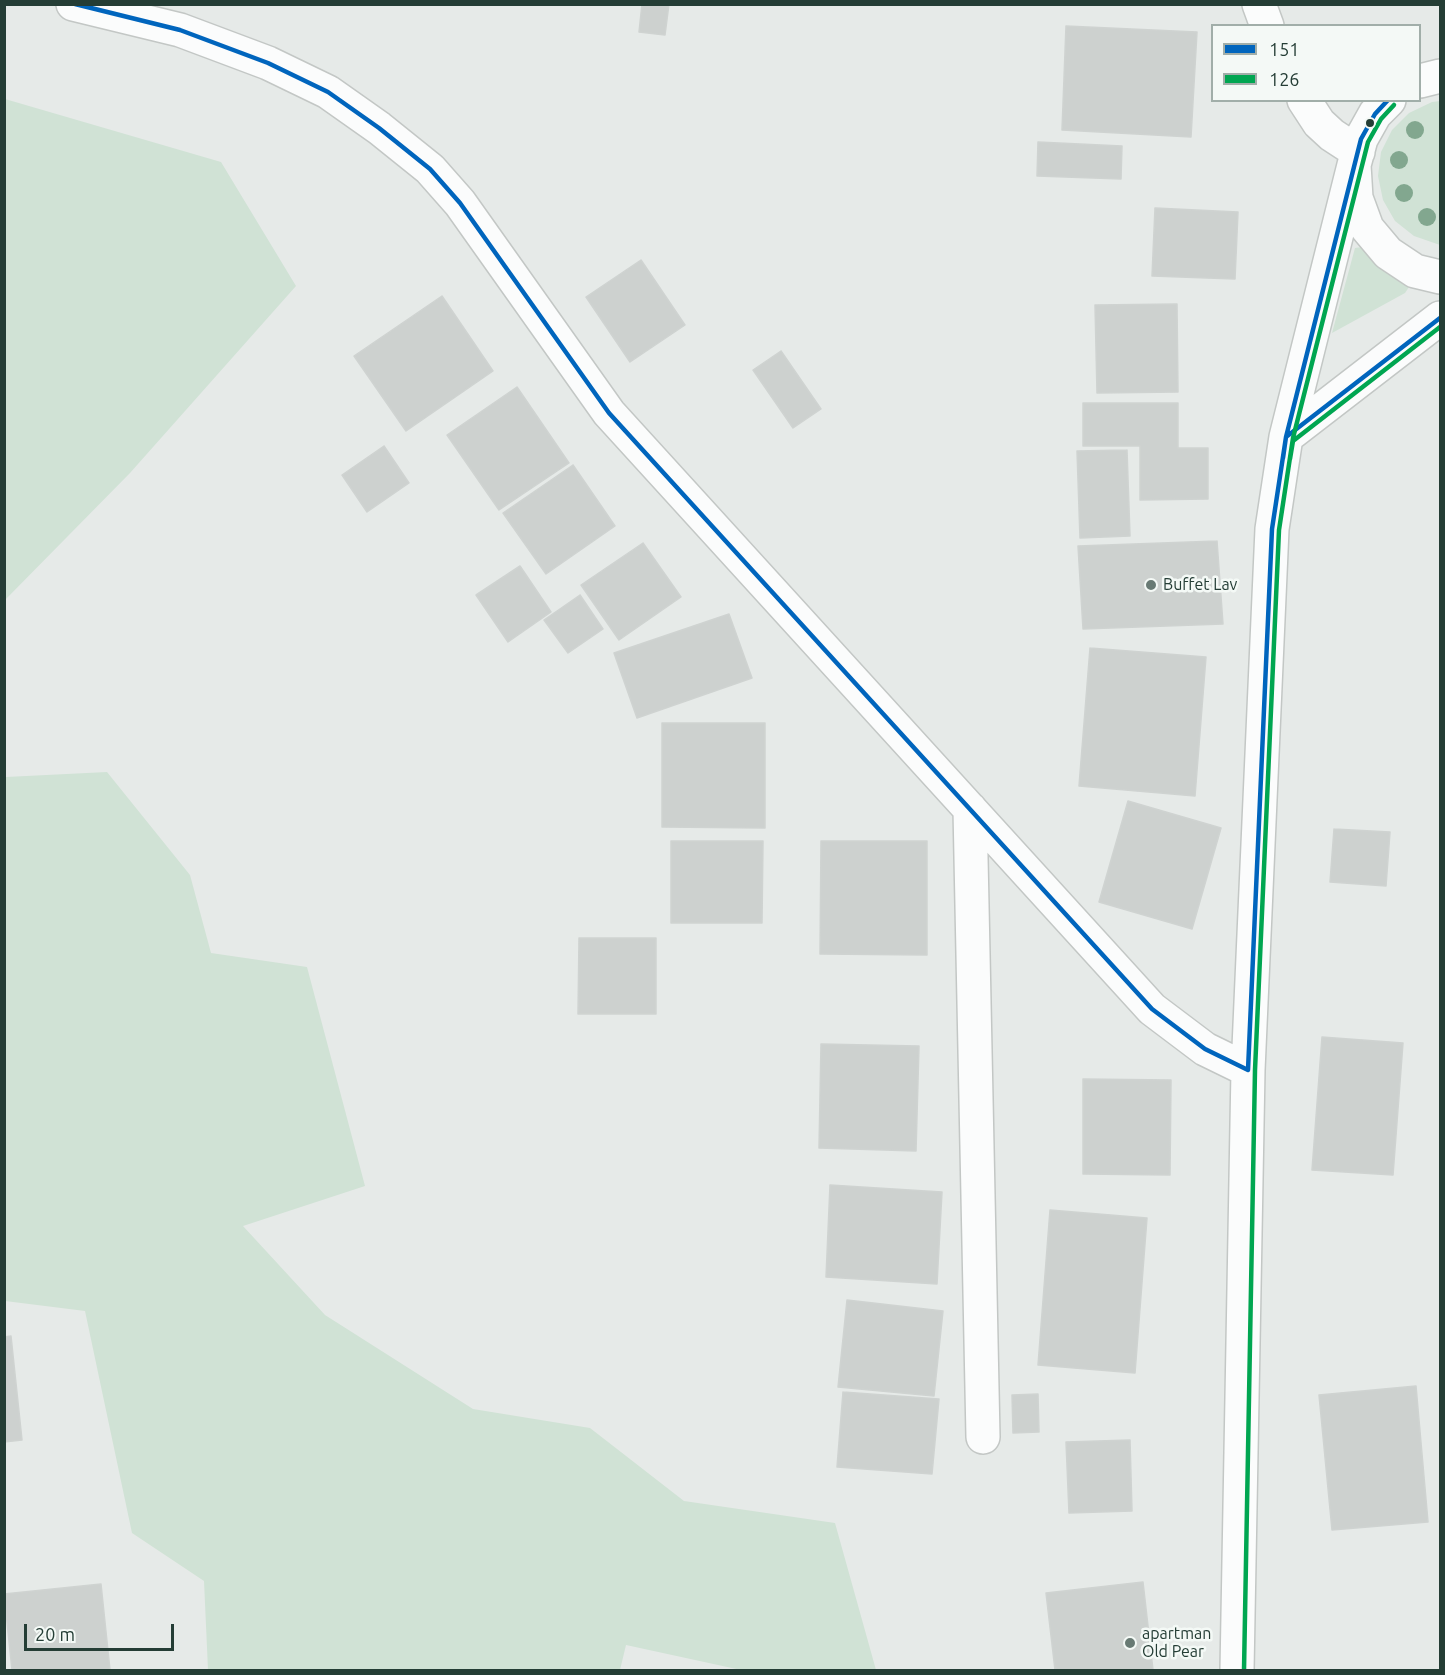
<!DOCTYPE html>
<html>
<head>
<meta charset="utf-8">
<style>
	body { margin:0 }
	#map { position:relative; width:1445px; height:1675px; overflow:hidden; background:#e6eae8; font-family:Ubuntu,sans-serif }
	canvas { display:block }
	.frame { position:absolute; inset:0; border:6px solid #243d35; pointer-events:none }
	.legend { position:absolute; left:1211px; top:24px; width:210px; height:78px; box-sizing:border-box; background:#f4f9f6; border:2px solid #a1aea9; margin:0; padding:8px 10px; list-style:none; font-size:18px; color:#243d35 }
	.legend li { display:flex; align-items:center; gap:12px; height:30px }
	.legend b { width:30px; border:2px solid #a1aea9 }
	.scale { position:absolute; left:24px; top:1624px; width:150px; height:27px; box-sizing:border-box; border:3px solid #243d35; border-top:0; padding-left:8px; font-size:18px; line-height:21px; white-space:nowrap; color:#243d35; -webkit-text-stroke:4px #f4f9f6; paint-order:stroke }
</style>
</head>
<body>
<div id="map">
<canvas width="1445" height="1675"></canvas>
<div class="frame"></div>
<ul class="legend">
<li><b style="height:8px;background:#0065bd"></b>151</li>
<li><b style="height:8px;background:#00a651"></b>126</li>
</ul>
<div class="scale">20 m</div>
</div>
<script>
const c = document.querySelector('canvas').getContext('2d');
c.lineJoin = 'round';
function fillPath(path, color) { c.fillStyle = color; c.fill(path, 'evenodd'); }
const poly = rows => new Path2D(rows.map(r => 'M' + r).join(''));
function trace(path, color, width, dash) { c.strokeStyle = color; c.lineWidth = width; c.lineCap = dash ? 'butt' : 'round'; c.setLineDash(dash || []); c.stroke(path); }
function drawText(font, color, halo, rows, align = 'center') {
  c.font = font + ' Ubuntu,sans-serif'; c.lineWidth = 5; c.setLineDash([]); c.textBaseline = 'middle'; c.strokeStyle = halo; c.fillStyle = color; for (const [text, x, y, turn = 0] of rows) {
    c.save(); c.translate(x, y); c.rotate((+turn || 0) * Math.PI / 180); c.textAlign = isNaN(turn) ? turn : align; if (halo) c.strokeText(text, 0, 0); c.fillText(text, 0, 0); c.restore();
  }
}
const green = poly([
	[5,99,221,162,296,286,130,473,5,600],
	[1440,101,1440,245,1414,236,1395,221,1383,200,1378,176,1381,152,1392,130,1409,113,1432,102],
	[1362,247,1370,258,1409,287,1405,293,1332,333,1355,248],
	[4,772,6,777,107,772,190,875,211,953,307,967,365,1186,243,1226,325,1315,473,1409,590,1428,684,1501,835,1523,876,1670,741,1670,626,1645,620,1670,208,1670,204,1581,132,1533,85,1311,5,1301]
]);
const building = poly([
	[642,4,669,4,665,35,639,32,642,4],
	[1066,26,1197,32,1191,137,1062,130,1066,26],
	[1038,142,1122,146,1121,179,1037,176,1038,142],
	[1155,208,1238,212,1235,279,1152,276,1155,208],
	[641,260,685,325,630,362,586,297,641,260],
	[442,296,493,371,406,431,354,356,442,296],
	[1177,304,1178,392,1097,393,1095,305,1177,304],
	[781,351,821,409,793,428,753,370,781,351],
	[517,387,569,463,499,510,447,435,517,387],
	[1083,403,1178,403,1178,448,1208,448,1208,499,1140,500,1140,446,1083,446,1083,403],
	[384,446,409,483,367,512,342,475,384,446],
	[1127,450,1130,536,1080,538,1077,451,1127,450],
	[573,465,615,526,546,574,503,513,573,465],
	[1217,541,1223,624,1083,629,1078,546,1217,541],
	[643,543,681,597,619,640,581,585,643,543],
	[520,566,551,612,508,642,476,595,520,566],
	[580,595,603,629,568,653,544,620,580,595],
	[729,614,752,678,637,718,614,653,729,614],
	[1090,648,1206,657,1195,796,1079,786,1090,648],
	[662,723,765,723,765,828,662,827,662,723],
	[1128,801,1221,828,1192,929,1099,902,1128,801],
	[1334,829,1390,832,1386,886,1330,882,1334,829],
	[671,841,763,841,762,923,671,923,671,841],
	[821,841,927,841,927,955,820,954,821,841],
	[579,938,656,938,656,1014,578,1014,579,938],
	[1322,1037,1403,1043,1393,1175,1312,1170,1322,1037],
	[821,1044,919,1046,916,1151,819,1148,821,1044],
	[1083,1079,1171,1080,1170,1175,1083,1174,1083,1079],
	[830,1185,942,1192,937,1284,826,1277,830,1185],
	[1050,1210,1147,1218,1135,1373,1038,1365,1050,1210],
	[847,1300,943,1311,934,1396,838,1387,847,1300],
	[11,1336,22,1440,4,1442,4,1337,11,1336],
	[1416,1386,1428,1522,1332,1530,1319,1395,1416,1386],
	[843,1392,939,1399,932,1474,837,1467,843,1392],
	[1038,1394,1039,1432,1013,1433,1012,1395,1038,1394],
	[1130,1440,1132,1511,1069,1513,1066,1442,1130,1440],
	[1143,1582,1153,1670,1055,1670,1046,1593,1143,1582],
	[101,1584,110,1670,12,1670,4,1594,101,1584]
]);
const minor = poly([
	[73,4,180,30,268,63,328,92,379,128,430,169,460,203,609,413,1152,1009,1205,1049,1248,1070],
	[1259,4,1267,26],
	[1420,81,1440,76],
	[1304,100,1319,123,1332,135,1358,152],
	[1389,100,1375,114,1361,139,1354,165,1356,198,1367,228,1388,253,1415,271,1440,277],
	[1286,437,1440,318],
	[970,809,983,1437],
	[1237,1670,1248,1070,1272,529,1286,437,1354,165]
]);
const bus1 = poly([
	[75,4,180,30,268,63,328,92,379,128,430,169,460,203,609,413,1152,1009,1205,1049,1248,1070],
	[1283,458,1286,437,1440,318],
	[1248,1070,1272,529,1286,437,1361,139,1375,114,1388,100]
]);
const bus2 = poly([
	[1290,459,1293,441,1440,327],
	[1244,1670,1255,1070,1279,530,1293,438,1368,142,1381,119,1394,105]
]);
const trees = [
	[1415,130],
	[1399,160],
	[1404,193],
	[1427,217]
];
const markers = [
	[1370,123,5,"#243d35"],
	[1151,585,6,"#687a74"],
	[1130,1643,6,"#687a74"]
];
const poiNames = [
	["Buffet Lav",1163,585],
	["apartman",1142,1634],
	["Old Pear",1142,1652]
];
fillPath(green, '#d0e2d5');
fillPath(building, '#cdd1cf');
trace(building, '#cfd3d1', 1.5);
trace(minor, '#c3c7c5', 36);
trace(minor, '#fbfcfc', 33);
trace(bus1, '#0065bd', 4.5);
trace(bus2, '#00a651', 4.5);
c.fillStyle = '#82a78f';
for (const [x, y] of trees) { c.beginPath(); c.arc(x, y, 9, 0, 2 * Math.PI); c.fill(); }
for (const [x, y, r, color] of markers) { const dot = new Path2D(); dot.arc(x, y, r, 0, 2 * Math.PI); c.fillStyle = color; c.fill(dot); trace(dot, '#f4f9f6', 2); }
drawText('16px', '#243d35', '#f4f9f6', poiNames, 'left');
</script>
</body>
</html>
